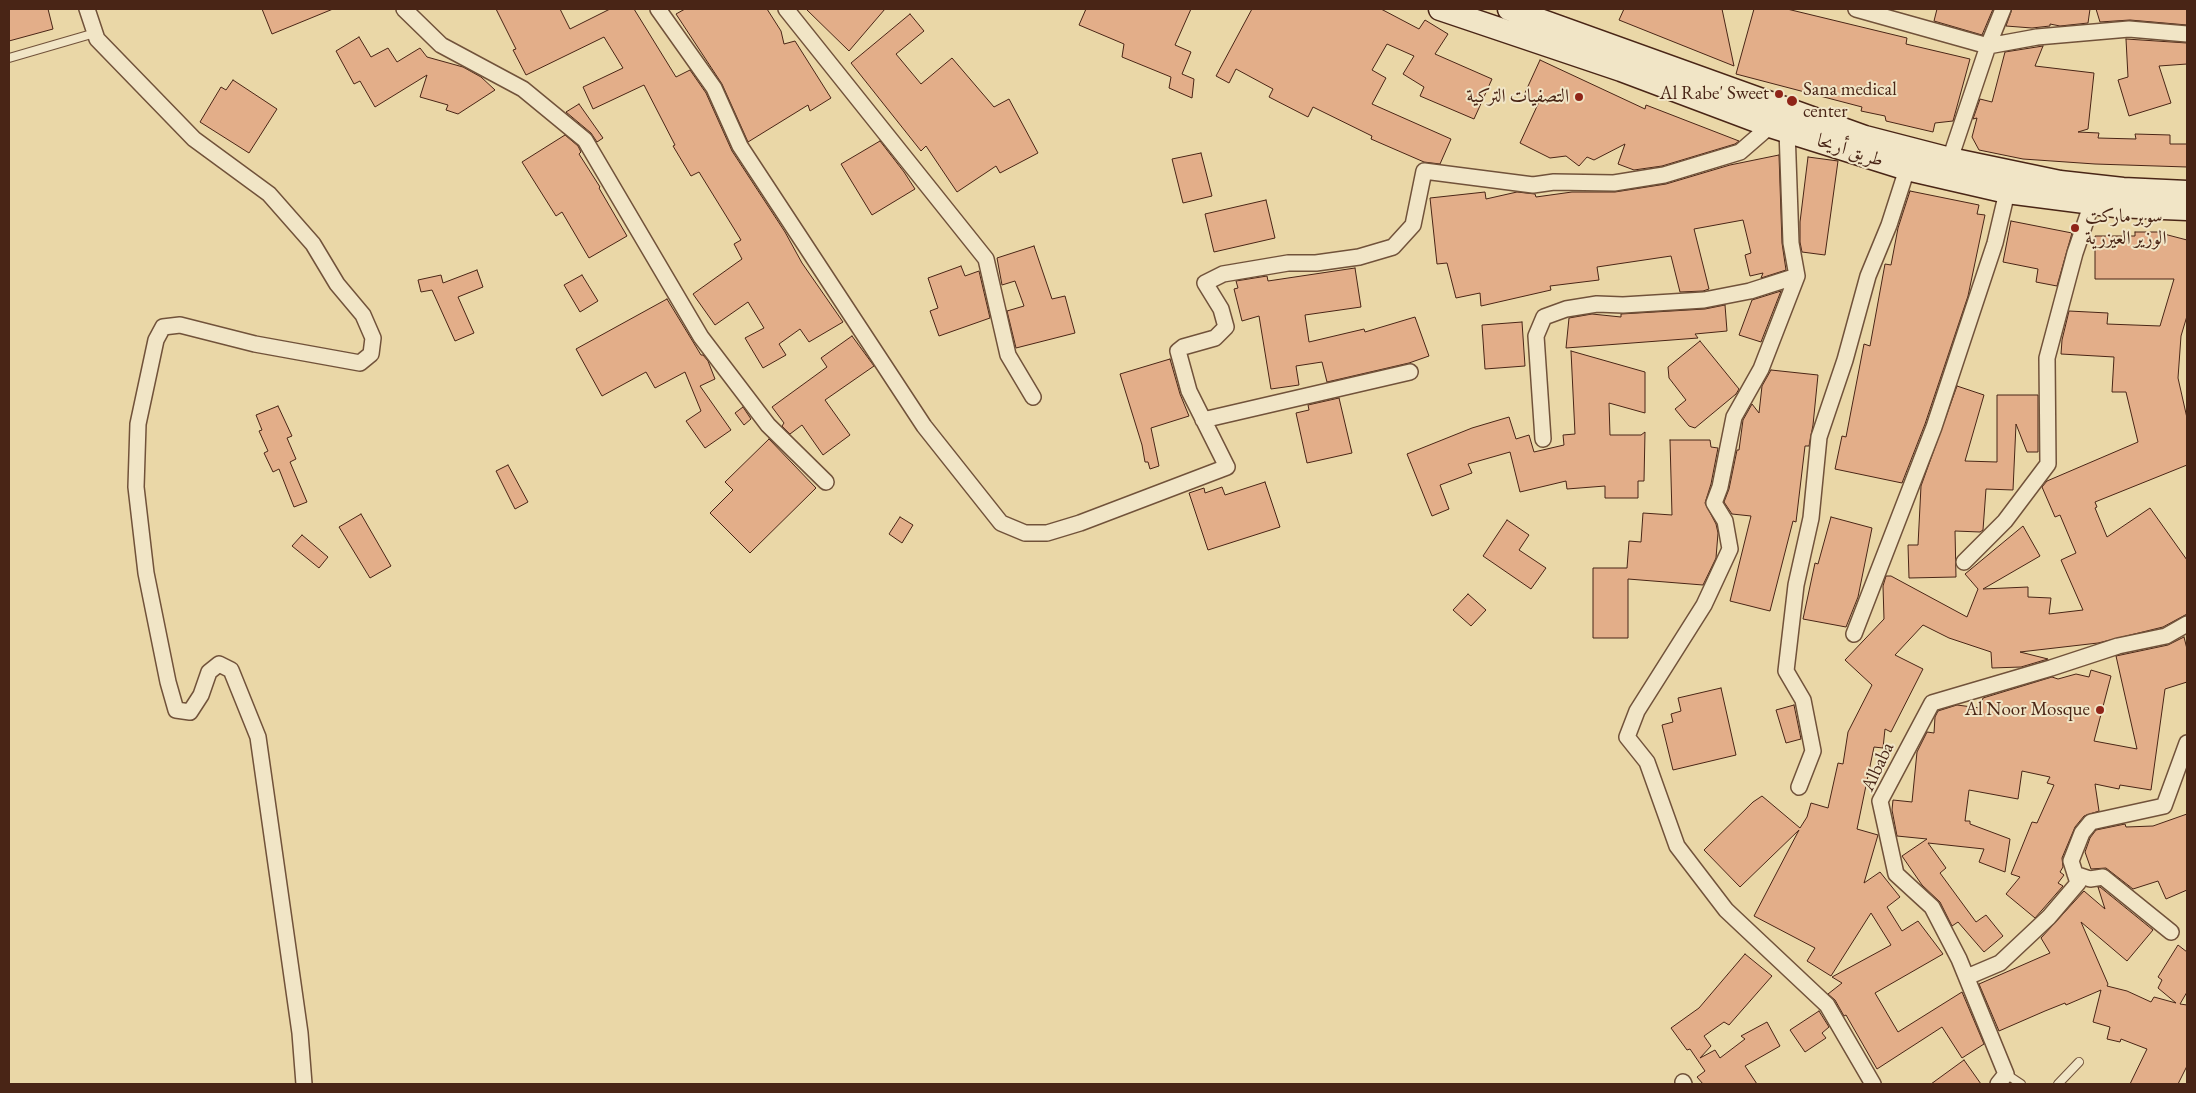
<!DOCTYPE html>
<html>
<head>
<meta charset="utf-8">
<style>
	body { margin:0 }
	#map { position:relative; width:2196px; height:1093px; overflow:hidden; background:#ead7a7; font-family:"EB Garamond",serif }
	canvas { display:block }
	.frame { position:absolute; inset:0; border:10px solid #492516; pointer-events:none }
</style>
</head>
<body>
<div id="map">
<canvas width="2196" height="1093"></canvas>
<div class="frame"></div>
</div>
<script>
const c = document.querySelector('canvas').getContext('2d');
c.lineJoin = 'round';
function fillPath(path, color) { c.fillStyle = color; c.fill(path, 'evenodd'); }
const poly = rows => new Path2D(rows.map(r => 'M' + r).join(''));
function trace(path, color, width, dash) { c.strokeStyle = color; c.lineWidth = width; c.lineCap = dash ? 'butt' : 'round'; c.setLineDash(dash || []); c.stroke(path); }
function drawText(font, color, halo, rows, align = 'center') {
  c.font = font + ' "EB Garamond",Amiri,serif'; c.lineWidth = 4; c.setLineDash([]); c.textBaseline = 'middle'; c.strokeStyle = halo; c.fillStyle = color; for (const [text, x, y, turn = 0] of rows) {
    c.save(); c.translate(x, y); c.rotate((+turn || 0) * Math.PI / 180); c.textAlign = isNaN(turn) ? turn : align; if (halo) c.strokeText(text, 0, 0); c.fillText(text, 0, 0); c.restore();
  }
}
const building = poly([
	[9,9,48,9,53,29,9,41,9,9],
	[262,9,333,9,272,34,262,9],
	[496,9,560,9,570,29,610,9,634,9,676,77,690,70,706,93,732,151,785,232,802,263,843,322,809,342,800,329,779,344,786,355,763,368,745,338,764,328,748,302,715,325,693,294,742,259,734,244,741,240,699,172,691,176,673,146,675,145,644,85,593,109,583,87,623,68,604,37,526,75,513,50,516,49,496,9],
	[685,9,767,9,781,31,784,44,795,41,831,98,810,111,808,105,748,142,722,84,676,14,685,9],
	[806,9,885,9,849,51,806,9],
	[1086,9,1191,9,1175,45,1191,52,1182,74,1194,79,1192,98,1169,88,1171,77,1122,57,1124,44,1079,25,1086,9],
	[1252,9,1381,9,1419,29,1425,20,1448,34,1435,54,1492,79,1474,119,1420,96,1424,87,1403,74,1414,56,1387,44,1372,70,1386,78,1372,104,1451,139,1440,164,1424,162,1371,139,1372,136,1313,107,1308,117,1269,97,1273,89,1236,69,1229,83,1216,76,1252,9],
	[1624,9,1722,9,1734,66,1619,20,1624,9],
	[1754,9,1787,9,1907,38,1906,44,1970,59,1953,121,1935,123,1933,132,1886,121,1885,116,1861,111,1862,107,1736,74,1754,9],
	[1937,9,1993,9,1982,35,1934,21,1937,9],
	[2012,9,2090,9,2088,23,2060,26,2050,24,2050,26,2032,28,2006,26,2012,9],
	[2096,9,2187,9,2187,25,2130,20,2100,22,2096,9],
	[910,14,924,31,896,54,921,84,952,58,994,107,1009,99,1038,153,1000,173,996,166,957,192,926,146,921,151,851,63,910,14],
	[359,37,371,57,388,48,397,62,420,48,427,57,463,67,481,77,495,90,458,114,446,110,448,105,420,97,427,75,375,107,360,81,354,84,336,51,359,37],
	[2126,39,2187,43,2187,64,2159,66,2171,103,2129,116,2118,80,2128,77,2126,39],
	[2043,46,2035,66,2094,73,2088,129,2078,132,2099,133,2098,138,2136,139,2135,134,2170,135,2170,144,2187,144,2187,167,2095,164,2023,159,1979,150,1972,137,1977,118,1973,119,1980,99,1992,102,2005,52,2043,46],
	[1540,60,1645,109,1646,105,1739,141,1735,144,1662,166,1634,170,1618,164,1625,144,1594,160,1587,157,1579,166,1566,156,1550,158,1520,143,1539,102,1524,95,1540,60],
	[233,80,277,109,249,153,200,122,221,87,226,90,233,80],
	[579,104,603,138,597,142,591,133,566,112,579,104],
	[565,135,578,146,581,152,579,154,600,187,599,188,627,236,589,258,562,212,556,216,522,162,565,135],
	[880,141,904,172,915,189,872,215,841,164,880,141],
	[1201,153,1212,196,1183,203,1172,159,1201,153],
	[1779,155,1782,243,1786,270,1761,278,1763,273,1750,276,1745,255,1751,253,1743,220,1694,229,1709,289,1703,291,1680,292,1671,256,1597,267,1599,280,1550,286,1551,290,1481,306,1480,293,1456,298,1447,263,1437,264,1430,198,1485,192,1486,199,1517,192,1535,194,1536,197,1572,192,1615,192,1666,184,1730,165,1779,155],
	[1808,157,1838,161,1825,255,1802,252,1800,242,1800,222,1808,157],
	[1910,191,1979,205,1977,214,1985,215,1968,296,1925,424,1902,483,1835,469,1842,436,1846,437,1864,344,1870,346,1885,264,1891,265,1898,228,1910,191],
	[1266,200,1275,238,1214,252,1205,214,1266,200],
	[2011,221,2072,233,2057,286,2036,282,2038,269,2003,262,2011,221],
	[2135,232,2164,232,2164,234,2187,240,2187,316,2181,336,2178,378,2187,418,2187,465,2095,502,2097,507,2095,508,2107,537,2150,508,2187,560,2187,614,2163,627,2098,643,2020,652,2048,659,2021,667,1992,668,1991,652,1949,638,1923,625,1895,655,1923,669,1891,732,1885,729,1883,748,1874,747,1857,829,1878,835,1864,883,1880,872,1900,897,1887,907,1902,931,1918,921,1943,954,1875,993,1898,1032,1962,992,1984,1044,1962,1058,1942,1027,1877,1069,1846,1015,1844,1016,1835,1000,1828,994,1842,983,1832,977,1891,945,1871,913,1831,976,1807,961,1815,948,1754,916,1799,830,1740,887,1704,850,1753,802,1762,796,1800,828,1807,817,1811,803,1828,808,1838,763,1843,764,1848,732,1872,685,1845,660,1884,619,1883,586,1886,576,1891,576,1967,617,1978,589,1965,574,2023,526,2040,556,1983,589,2028,587,2028,597,2051,598,2049,614,2083,610,2061,560,2076,553,2060,515,2055,517,2042,487,2047,481,2138,442,2126,392,2112,392,2114,357,2061,354,2062,340,2069,311,2108,313,2107,324,2160,326,2174,279,2095,279,2095,236,2135,236,2135,232],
	[1034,246,1052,299,1065,296,1075,333,1016,348,1007,311,1024,306,1015,281,1002,285,997,258,1034,246],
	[961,266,965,276,979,271,990,318,939,336,930,311,938,308,928,278,961,266],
	[1355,268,1361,307,1305,315,1309,342,1364,329,1365,332,1415,317,1429,356,1409,363,1327,382,1322,362,1296,366,1299,385,1271,389,1259,316,1242,321,1234,289,1238,288,1236,281,1267,276,1268,281,1355,268],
	[477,270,483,287,458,297,474,333,455,341,432,290,421,292,418,280,441,275,443,283,477,270],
	[582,275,598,301,580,312,564,285,582,275],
	[1781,291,1761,342,1739,335,1752,300,1781,291],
	[667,299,701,355,703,355,708,361,715,379,700,386,731,430,705,448,686,421,701,411,685,372,655,388,646,372,602,396,576,349,667,299],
	[1725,305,1727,331,1695,334,1698,338,1566,348,1569,318,1592,314,1621,317,1621,314,1705,309,1725,305],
	[1522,322,1525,366,1485,369,1482,325,1522,322],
	[852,336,874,366,825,400,850,435,823,455,802,425,790,434,782,426,784,423,772,407,827,367,821,358,852,336],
	[1700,341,1739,389,1736,394,1695,428,1689,426,1675,409,1686,400,1669,378,1668,367,1700,341],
	[1571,351,1645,372,1645,413,1609,403,1610,435,1641,435,1645,432,1644,481,1638,481,1638,498,1605,498,1605,486,1567,489,1566,481,1520,492,1510,452,1468,464,1472,473,1440,485,1449,509,1432,516,1407,454,1472,428,1509,417,1516,439,1529,435,1534,452,1564,445,1563,435,1575,434,1571,351],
	[1170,359,1180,394,1189,416,1151,428,1159,466,1150,469,1148,462,1145,462,1142,445,1120,374,1170,359],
	[1771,370,1818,375,1813,425,1809,446,1805,446,1796,522,1793,521,1770,611,1730,601,1751,516,1732,514,1724,502,1729,489,1737,450,1739,450,1743,420,1752,404,1759,413,1762,386,1771,370],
	[1957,386,1984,395,1965,461,1997,462,1997,395,2038,395,2038,452,2027,452,2016,424,2013,490,1986,489,1983,530,1980,532,1955,531,1956,577,1909,578,1908,545,1918,545,1921,486,1957,386],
	[1339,398,1352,453,1307,463,1296,413,1309,410,1308,405,1339,398],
	[278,406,292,436,287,438,296,459,290,462,307,502,294,507,279,469,273,472,264,453,268,451,259,431,262,430,256,415,278,406],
	[743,407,751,419,744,425,735,413,743,407],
	[769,439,816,488,750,553,710,513,733,490,725,482,769,439],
	[1670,440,1710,440,1711,447,1718,448,1711,484,1705,503,1716,524,1718,533,1716,558,1703,585,1628,579,1628,638,1593,638,1593,568,1627,568,1629,541,1641,542,1643,513,1672,515,1670,440],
	[508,465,528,502,515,509,496,471,508,465],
	[1265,482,1280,527,1208,550,1189,493,1204,488,1205,493,1222,487,1225,495,1265,482],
	[361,514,391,566,370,578,339,527,361,514],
	[900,517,913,525,902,543,889,534,900,517],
	[1831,517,1872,528,1858,597,1846,627,1803,619,1815,563,1818,564,1831,517],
	[1507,520,1529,535,1519,550,1546,568,1531,589,1483,556,1507,520],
	[302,535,328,557,319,568,292,546,302,535],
	[1468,594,1486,610,1471,626,1453,610,1468,594],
	[2184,637,2187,649,2187,682,2165,689,2151,790,2120,785,2119,789,2095,784,2099,811,2084,816,2075,827,2062,858,2063,867,2060,872,2064,875,2058,883,2063,886,2035,918,2006,894,2020,877,2011,874,2032,822,2037,823,2054,785,2047,783,2050,777,2022,771,2018,799,1969,790,1965,821,1970,821,1970,824,2010,839,2005,872,1979,862,1984,849,1928,843,1946,868,1940,873,1976,922,1986,915,2003,936,1984,952,1958,922,1952,926,1940,902,1922,885,1902,856,1927,839,1897,836,1892,810,1893,800,1912,802,1917,752,1927,732,1934,733,1935,717,1938,711,1957,705,1980,708,1983,698,2052,677,2058,679,2076,674,2089,677,2091,670,2111,676,2094,741,2137,749,2116,656,2168,645,2184,637],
	[1721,688,1736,755,1673,770,1662,725,1673,722,1671,714,1681,711,1678,698,1721,688],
	[1794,705,1801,739,1786,743,1776,710,1794,705],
	[2187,814,2187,890,2166,899,2158,881,2133,889,2106,868,2091,869,2085,852,2090,838,2096,830,2125,824,2126,827,2153,826,2187,814],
	[2098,887,2100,887,2153,930,2127,961,2081,922,2108,984,2107,986,2127,991,2151,1002,2154,997,2176,1003,2158,988,2162,980,2158,977,2178,945,2187,952,2187,992,2180,1004,2187,1005,2187,1066,2178,1084,2130,1084,2147,1049,2121,1039,2120,1042,2107,1039,2110,1027,2093,1022,2101,990,2066,1005,2065,1003,2045,1011,1999,1031,1979,984,2050,953,2041,938,2084,891,2105,909,2098,887],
	[1745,954,1772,976,1729,1025,1724,1022,1704,1036,1711,1046,1700,1058,1715,1050,1720,1058,1745,1039,1741,1036,1767,1022,1780,1046,1745,1066,1757,1084,1703,1084,1697,1077,1705,1071,1690,1049,1687,1050,1671,1028,1699,1008,1745,954],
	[1819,1011,1829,1027,1822,1033,1826,1038,1805,1052,1790,1030,1819,1011],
	[1964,1060,1981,1084,1931,1084,1964,1060]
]);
const lane = poly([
	[9,58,95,33],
	[2006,1074,2021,1084],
	[2058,1084,2079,1062]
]);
const street = poly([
	[87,9,97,39,194,139,269,194,313,244,337,284,363,315,373,338,371,354,360,363,255,344,180,325,163,327,156,340,138,424,136,487,146,573,168,682,176,710,190,712,201,695,209,672,219,664,231,670,258,737,300,1033,304,1084],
	[404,9,441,45,523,89,585,140,701,337,768,425,826,482],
	[658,9,714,88,740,146,924,426,1001,523,1025,533,1047,533,1080,523,1227,467,1189,391,1178,351,1183,347,1215,338,1226,327,1221,309,1205,283,1223,274,1288,263,1316,263,1359,257,1393,247,1413,225,1424,171,1533,185,1554,182,1614,183,1664,175,1740,152,1770,126],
	[786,9,986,259,1008,355,1033,397],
	[1856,9,1988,46,2003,9],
	[1787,130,1791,243,1797,276,1761,369,1734,417,1720,487,1714,503,1725,521,1730,549,1704,605,1637,711,1627,737,1647,762,1677,846,1726,910,1827,1005,1873,1084],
	[1950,159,1988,46,2037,37,2129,29,2187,34],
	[1203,420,1410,372],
	[1543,439,1536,336,1544,317,1566,309,1597,304,1623,305,1704,300,1750,291,1797,276],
	[1964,562,2005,521,2048,464,2047,358,2075,253,2092,203],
	[1854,634,1934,427,1995,243,2007,192],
	[1799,787,1813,751,1803,700,1786,671,1796,585,1811,518,1819,437,1845,360,1868,276,1889,225,1907,169],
	[2075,874,2090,879,2103,877,2171,932],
	[1967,977,2000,963,2049,917,2078,883,2071,861,2082,833,2091,822,2164,806,2187,743],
	[1683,1082,1684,1084],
	[1998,1084,2006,1074,1959,959,1932,907,1896,874,1880,801,1932,703,2051,668,2118,646,2166,636,2187,624]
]);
const secondary = poly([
	[1440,9,1621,70,1770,126,1907,169,2007,192,2116,206,2187,209],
	[1509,9,1865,137,1950,159,2060,182,2123,189,2187,192]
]);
const markers = [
	[1779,94,5,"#8f2418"],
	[1579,97,5,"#8f2418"],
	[1792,101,6,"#8f2418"],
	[2075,228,5,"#8f2418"],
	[2100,710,5,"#8f2418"]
];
const poiNames = [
	["Sana medical",1803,90,"left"],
	["center",1803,112,"left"],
	["Al Rabe' Sweet",1769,94],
	["التصفيات التركية",1569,97],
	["سوبر ماركت",2085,217,"left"],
	["الوزير العيزرية",2085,239,"left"],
	["Al Noor Mosque",2090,710]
];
const streetNames = [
	["طريق أريحا",1850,151,18],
	["Albaba",1878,767,-65]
];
fillPath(building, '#e3ae89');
trace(building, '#492516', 1);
trace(lane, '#71523a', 10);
trace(street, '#71523a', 18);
trace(secondary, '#492516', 25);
trace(lane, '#f1e5c6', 8);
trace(street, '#f1e5c6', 15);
trace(secondary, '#f1e5c6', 22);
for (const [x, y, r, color] of markers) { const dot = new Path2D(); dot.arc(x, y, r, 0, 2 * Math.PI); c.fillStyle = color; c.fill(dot); trace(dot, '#f1e5c6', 2); }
drawText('19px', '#492516', '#f1e5c6', poiNames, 'right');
drawText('19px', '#492516', '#f1e5c6', streetNames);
</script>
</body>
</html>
